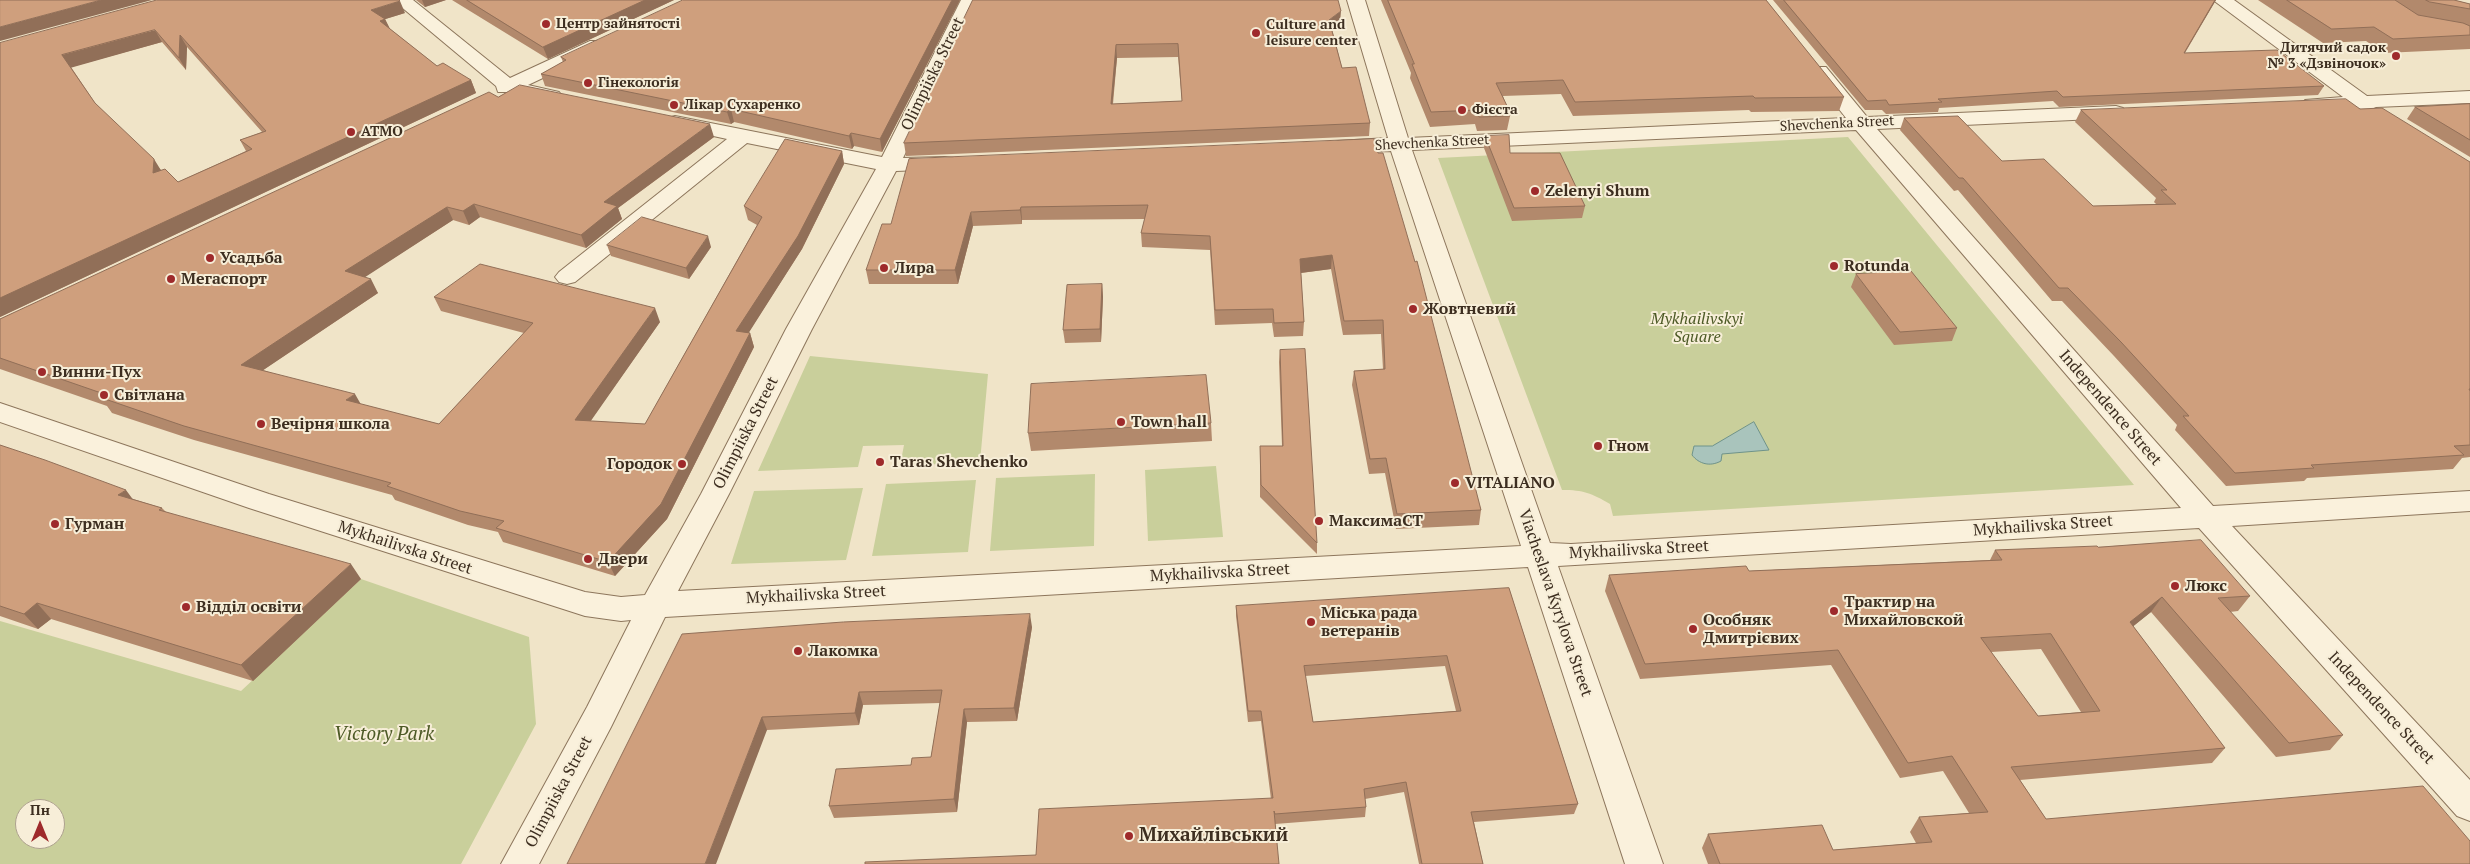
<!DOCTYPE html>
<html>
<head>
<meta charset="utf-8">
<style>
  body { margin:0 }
  #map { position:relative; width:2470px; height:864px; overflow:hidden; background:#f0e4c8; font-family:"PT Serif",serif }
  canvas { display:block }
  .north { position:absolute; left:15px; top:799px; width:50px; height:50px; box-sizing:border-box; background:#f7eed8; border:1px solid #ada18e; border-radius:50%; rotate:0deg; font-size:14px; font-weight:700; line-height:20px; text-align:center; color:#3d2e20 }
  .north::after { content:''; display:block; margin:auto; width:18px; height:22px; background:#9e2a2b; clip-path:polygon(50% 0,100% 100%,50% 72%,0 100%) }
</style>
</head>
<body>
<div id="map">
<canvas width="2470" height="864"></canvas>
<div class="north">Пн</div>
</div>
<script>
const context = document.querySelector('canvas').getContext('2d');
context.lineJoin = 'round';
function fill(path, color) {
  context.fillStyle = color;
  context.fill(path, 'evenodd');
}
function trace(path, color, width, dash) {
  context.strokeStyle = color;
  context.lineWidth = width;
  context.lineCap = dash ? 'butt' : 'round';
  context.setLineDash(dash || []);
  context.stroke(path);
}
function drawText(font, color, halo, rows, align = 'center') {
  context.font = font + ' "PT Serif",serif';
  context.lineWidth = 4;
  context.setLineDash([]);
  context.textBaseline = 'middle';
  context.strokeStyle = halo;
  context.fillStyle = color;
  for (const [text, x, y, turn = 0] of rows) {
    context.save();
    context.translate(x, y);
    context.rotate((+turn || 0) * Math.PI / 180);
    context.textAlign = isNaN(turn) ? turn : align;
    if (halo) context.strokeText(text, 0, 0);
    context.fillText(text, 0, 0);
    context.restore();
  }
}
fill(new Path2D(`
  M1848 137 2134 485 1613 516 1610 504C1591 493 1584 490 1562 490L1438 158Z
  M810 356 988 374 980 462 900 466 904 445 863 446 858 467 758 471Z
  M1216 466 1223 537 1148 541 1145 470Z
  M1095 474 1094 546 990 551 996 478Z
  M976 480 968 552 872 556 886 484Z
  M863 488 846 560 731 564 754 491Z
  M361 579 529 637 536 724 461 864H0V621L241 691ZM25 809H55V839H25Z`), '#c9cf9b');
const water = new Path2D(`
  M1754 422 1769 450 1722 454 1721 461C1710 467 1699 464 1692 455L1694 446H1712Z`);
fill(water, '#a9c4bc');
trace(water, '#6f938a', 1);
const minor = new Path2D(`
  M393 0H413L510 78 590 41H604L606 45 604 49 528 85 559 92 562 96 559 100 552 102 512 92H498L496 86Z
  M961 0H979L903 158 945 157 953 158 956 163 953 168 945 169 896 171 812 329 729 494 678 591 1521 546 1391 151 1338 153 1331 151 1327 147 1331 143 1338 141 1388 138 1347 0H1365L1408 138 1846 118 1809 71 1812 67H1826L1867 117 2116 106 2123 108 2126 112 2123 116 2116 118 1877 129 2213 506 2470 491V511L2232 526 2470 780V821L2457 816 2199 528 1558 566 1663 864H1625L1528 567 665 617 611 727 539 864H501L587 707 631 620 621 621 585 616 249 508 0 422V403L269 494 585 592 621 597 645 595 701 494 786 329 876 169 747 143 575 282 567 284 559 282 555 277 559 272 727 139 668 126 665 122 668 118 675 116 882 157ZM1856 130 2181 508 1571 544 1550 543 1412 150Z
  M2213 0H2234L2367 96 2470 91V103L2376 107 2367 111 2358 108 2312 110 2305 108 2302 104 2305 100 2343 97Z`);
trace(minor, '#8d765c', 2);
fill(minor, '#faf1dc');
fill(new Path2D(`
  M416 0H446L425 7Z
  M452 0H674L548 59Z
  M960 0 882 152 854 146 852 149 734 122 731 124 545 86 541 74 563 62 561 57Z
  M973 0 1340 23 1332 29 1342 68 1370 123 1369 136 906 156 904 143ZM1178 57 1182 101 1113 104 1117 58Z
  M1381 0H1766L1844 97 1839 111 1751 112 1749 110 1573 116 1561 94 1503 96 1510 116 1507 130 1477 131 1475 124 1430 127 1410 78 1411 73Z
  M1773 0H2216L2185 53 2324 86 2318 95 2059 107 2053 101 1939 108 1938 112 1886 114 1882 110H1865Z
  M2258 0H2454L2470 4V49L2384 53 2366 41 2323 43Z
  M405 13 385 19 390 29 437 66 471 80 476 93 0 317V43ZM162 42 186 70 187 47 262 132 240 140 246 151 178 182 161 170 95 103 71 67Z
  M498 97 714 137 618 208 622 219 586 248 480 217 469 225 453 220 364 277 378 293 263 370 360 404 439 424 524 333 441 311 434 297 660 322 590 421 645 424 757 225 748 220 744 206 842 151 844 164 802 249 748 333H750L754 347 667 519 615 576 503 542 498 532 468 525 395 500 392 495 194 440 112 413 107 406 0 369V319Z
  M2470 104V157L2407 119 2415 107Z
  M2360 109 2470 162V457L2462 458 2453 469 2307 478 2304 481 2226 486 2175 430 2177 425 2114 356 2062 301H2052L1958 190 1954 191 1900 130 1904 118 2002 161 2093 206 2156 204 2154 202 2156 198 2075 122 2081 110Z
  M1485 136 1585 206 1582 218 1512 221 1484 148Z
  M1378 153 1481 510 1479 525 1396 529 1385 473 1369 474 1352 385 1354 371 1383 369 1381 334 1343 335 1331 269 1301 273 1304 322 1303 336 1274 337 1272 323 1215 325 1210 250 1142 247 1141 233 1145 219 1022 220V224L973 226 958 284H869L866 270 891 224Z
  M607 245 711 247 689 279 611 256Z
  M1856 274 1957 328 1952 341 1894 345 1851 287Z
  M1102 284 1103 297 1101 342 1065 343 1063 330Z
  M1280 350 1317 543V554L1260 497V446H1282L1279 362Z
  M1211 423 1212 441 1031 451 1028 433Z
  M0 445 133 499 162 508 166 512 361 579 253 681 51 619 38 629 0 616Z
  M2098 547 2250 596 2238 611 2230 612 2343 735 2330 750 2276 757 2151 612 2133 626 2225 748 2212 763 2020 780 2046 819 2470 864H1708L1702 848 1708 834 1833 850 1916 843 1910 832 1919 817 1969 813 1943 771 1900 778 1831 665 1640 679 1605 591 1609 575 1749 571 1990 560 1995 550ZM2041 649 2081 712 2038 716 1991 652Z
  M1509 588 1578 804 1574 814 1474 822 1483 864H1419L1404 792 1365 799 1366 807 1365 817 1275 824 1271 799 1261 721 1248 722 1236 616V606ZM1445 666 1456 711 1313 722 1305 676Z
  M843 622 1032 627 1017 721 967 722 957 812 834 818 829 806 911 765 931 757 940 703 863 705 859 725 767 730 567 864Z`), '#b2896c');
fill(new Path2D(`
  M101 0H152L0 41V27Z
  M422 0H446L425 7Z
  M645 0H674L548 59 543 47Z
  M952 0H960L882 152 880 139Z
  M2215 0H2216L2179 62 2184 53Z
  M400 1 405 13 376 22 371 10Z
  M1341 11 1340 23 1329 32V20Z
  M385 19 391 31 380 21Z
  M155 30 162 42 70 68 62 55Z
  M180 35 187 47 186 70 179 58Z
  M1116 45 1117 58 1111 117V104Z
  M471 80 476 93 0 317V298Z
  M731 109 734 122 731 124 727 112Z
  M710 124 714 137 618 208 622 219 586 248 581 235 604 202Z
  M851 133 854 146 852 149 849 136Z
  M842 151 844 164 802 249 741 345 736 331Z
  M154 159 162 172 153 173Z
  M474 204 480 217 469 225 463 211Z
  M447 207 453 220 353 285 345 271Z
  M1021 207 1022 220V224L1020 210Z
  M971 212 973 226 958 284 955 270Z
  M708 236 711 247 689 279 686 268Z
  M1332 255 1331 269 1300 273V259Z
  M371 279 378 293 250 379 241 365Z
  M1102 284 1103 297 1101 342 1100 329Z
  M655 308 660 322 581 435 575 420Z
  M750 333 754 347 667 519 615 576 608 562Z
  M355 394 363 408 346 400Z
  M126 490 137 505 118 495Z
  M351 564 361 579 253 681 241 665Z
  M2162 597 2151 612 2120 637 2130 622Z
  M37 603 51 619 38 629 24 614Z
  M1030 614 1032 627 1017 721 1014 708Z
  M859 692 863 705 859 725 855 713Z
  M964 709 967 722 957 812 954 799Z
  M762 717 767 730 716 864H705Z`), '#916f58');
const building = new Path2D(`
  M0 0H101L0 27Z
  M157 0H399L400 1 371 10 385 19 380 21 437 66 443 63 471 80 0 298V43ZM155 30 179 58 180 35 266 131 240 140 252 149 178 182 165 169 153 173 154 159 95 103 62 55Z
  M467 0H645L543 47Z
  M683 0H952L880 139 851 133 849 136 731 109 727 112 541 74 566 60 561 57Z
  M973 0H1338L1341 11 1329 20 1342 68 1356 67 1370 123 904 143ZM1178 44 1182 101 1111 104 1116 45Z
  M1388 0H1766L1844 97 1755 98 1753 96 1575 102 1563 80 1496 83 1509 110 1510 116 1479 117 1477 110 1431 112 1412 64H1414Z
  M1784 0H2215L2184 53 2277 50 2324 86 2063 97 2057 91 1938 99 1942 102 1889 105 1886 100 1868 101Z
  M2287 0H2395L2418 15 2463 23 2470 26V35L2393 39 2374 27 2332 29Z
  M2426 0H2454L2470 4V9L2430 2Z
  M520 85 710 124 604 202 617 206 581 235 474 204 463 211 447 207 345 271 371 279 241 365 355 394 346 400 439 424 533 323 434 297 480 264 655 308 575 420 645 424 762 217 744 206 785 139 842 151 798 236 736 331 750 333 661 504 608 562 496 528 504 521 460 511 387 486 391 483 184 426 102 398 107 395 0 358V319L489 92 498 97Z
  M2346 99 2360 109 2382 108 2470 162V389H2469L2470 391V445L2454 446 2464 455 2311 465 2314 468 2235 473 2183 416H2189L2121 342 2068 288H2059L1963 178H1959L1904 118 1958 116 2002 161 2044 159 2093 206 2176 204 2161 190H2167L2081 110Z
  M2470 104V140L2415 107Z
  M1509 135 1510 153H1560L1585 206 1514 208 1485 136Z
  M1374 139 1378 153H1383L1415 262 1417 261 1481 510 1397 514 1386 458 1370 459 1354 371 1385 369 1383 320 1344 321 1332 255 1300 259 1304 322 1274 323 1273 309 1215 310 1210 236 1141 233 1148 205 1021 207 1020 210 971 212 955 270H866L882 224H891L909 159Z
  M642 217 708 236 686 268 607 245Z
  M1911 271 1957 328 1900 332 1856 274Z
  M1102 284 1100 329 1063 330 1067 285Z
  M1305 349 1317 543 1261 485 1260 446H1283L1280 350Z
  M1206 375 1211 423 1028 433 1031 384Z
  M0 445 45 460 126 490 118 495 162 508 159 510 351 564 241 665 37 603 24 614 0 606Z
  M2201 540 2250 596 2218 598 2343 735 2289 743 2162 597 2130 622 2225 748 2011 767 2046 819 2423 786 2470 841V864H1720L1708 834 1822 825 1833 850 1932 842 1919 817 1988 812 1952 756 1908 763 1838 650 1645 664 1609 575 1746 566 1749 571 2002 560 1995 550 2097 546 2098 547ZM2051 634 2100 711 2038 716 1981 638Z
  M1509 588 1578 804 1471 812 1483 864H1422L1406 782 1364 789 1366 807 1275 814 1274 811 1279 864H865V862L1036 855 1039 809 1273 798 1261 711H1248L1236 606ZM1447 656 1461 711 1313 722 1304 666Z
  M1030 614 1014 708 964 709 954 799 829 806 836 769 911 765 912 758 931 757 942 690 859 692 855 713 762 717 705 864H567L682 634 843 622Z`);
fill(building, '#cf9f7d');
trace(building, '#916f58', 1);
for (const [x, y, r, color] of [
  [546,24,5,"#9e2a2b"],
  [1256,33,5,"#9e2a2b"],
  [2396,56,5,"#9e2a2b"],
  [588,83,5,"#9e2a2b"],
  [674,105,5,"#9e2a2b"],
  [1462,110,5,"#9e2a2b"],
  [351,132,5,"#9e2a2b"],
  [1535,191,5,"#9e2a2b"],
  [210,258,5,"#9e2a2b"],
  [1834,266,5,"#9e2a2b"],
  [884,268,5,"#9e2a2b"],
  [171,279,5,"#9e2a2b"],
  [1413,309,5,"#9e2a2b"],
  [42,372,5,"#9e2a2b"],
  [104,395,5,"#9e2a2b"],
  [1121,422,5,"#9e2a2b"],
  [261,424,5,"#9e2a2b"],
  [1598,446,5,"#9e2a2b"],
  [880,462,5,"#9e2a2b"],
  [682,464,5,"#9e2a2b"],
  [1455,483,5,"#9e2a2b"],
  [1319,521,5,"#9e2a2b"],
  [55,524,5,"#9e2a2b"],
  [588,559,5,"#9e2a2b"],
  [2175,586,5,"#9e2a2b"],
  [186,607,5,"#9e2a2b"],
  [1834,611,5,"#9e2a2b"],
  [1311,622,5,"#9e2a2b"],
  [1693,629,5,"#9e2a2b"],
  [798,651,5,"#9e2a2b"],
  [1129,836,5,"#9e2a2b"]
]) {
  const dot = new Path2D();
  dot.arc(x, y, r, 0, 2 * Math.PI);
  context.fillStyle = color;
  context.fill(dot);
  trace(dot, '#f7eed8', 2);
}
drawText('bold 14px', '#3d2e20', '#f7eed8', [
  ["Центр зайнятості",556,24],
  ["Culture and",1266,25],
  ["leisure center",1266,41],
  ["Дитячий садок",2386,48,"right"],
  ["№ 3 «Дзвіночок»",2386,64,"right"],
  ["Гінекологія",598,83],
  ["Лікар Сухаренко",684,105],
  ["Фієста",1472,110],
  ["АТМО",361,132]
], 'left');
drawText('14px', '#3d2e20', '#f7eed8', [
  ["Shevchenka Street",1837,124,-3],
  ["Shevchenka Street",1432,143,-3]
]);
drawText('16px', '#3d2e20', '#f7eed8', [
  ["Olimpiiska Street",933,74,-64],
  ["Independence Street",2110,408,49],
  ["Olimpiiska Street",746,433,-63],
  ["Mykhailivska Street",2043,526,-4],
  ["Mykhailivska Street",405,548,18],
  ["Mykhailivska Street",1639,550,-3],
  ["Mykhailivska Street",1220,573,-3],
  ["Mykhailivska Street",816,595,-3],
  ["Viacheslava Kyrylova Street",1555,603,71],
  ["Independence Street",2381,708,47],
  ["Olimpiiska Street",559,792,-62]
]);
drawText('bold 16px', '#3d2e20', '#f7eed8', [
  ["Zelenyi Shum",1545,191],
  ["Усадьба",220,258],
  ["Rotunda",1844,266],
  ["Лира",894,268],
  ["Мегаспорт",181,279],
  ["Жовтневий",1423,309],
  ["Винни-Пух",52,372],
  ["Світлана",114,395],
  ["Town hall",1131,422],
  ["Вечірня школа",271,424],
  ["Гном",1608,446],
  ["Taras Shevchenko",890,462],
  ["Городок",672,464,"right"],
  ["VITALIANO",1465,483],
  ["МаксимаСТ",1329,521],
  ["Гурман",65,524],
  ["Двери",598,559],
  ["Люкс",2185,586],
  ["Трактир на",1844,602],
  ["Михайловской",1844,620],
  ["Відділ освіти",196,607],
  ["Міська рада",1321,613],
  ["ветеранів",1321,631],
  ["Особняк",1703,620],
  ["Дмитрієвих",1703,638],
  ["Лакомка",808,651]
], 'left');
drawText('italic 16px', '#4d5a26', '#f7eed8', [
  ["Mykhailivskyi",1697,319],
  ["Square",1697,337]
]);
drawText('italic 19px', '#4d5a26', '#f7eed8', [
  ["Victory Park",384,735]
]);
drawText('bold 19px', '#3d2e20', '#f7eed8', [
  ["Михайлівський",1139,836]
], 'left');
</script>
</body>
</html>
